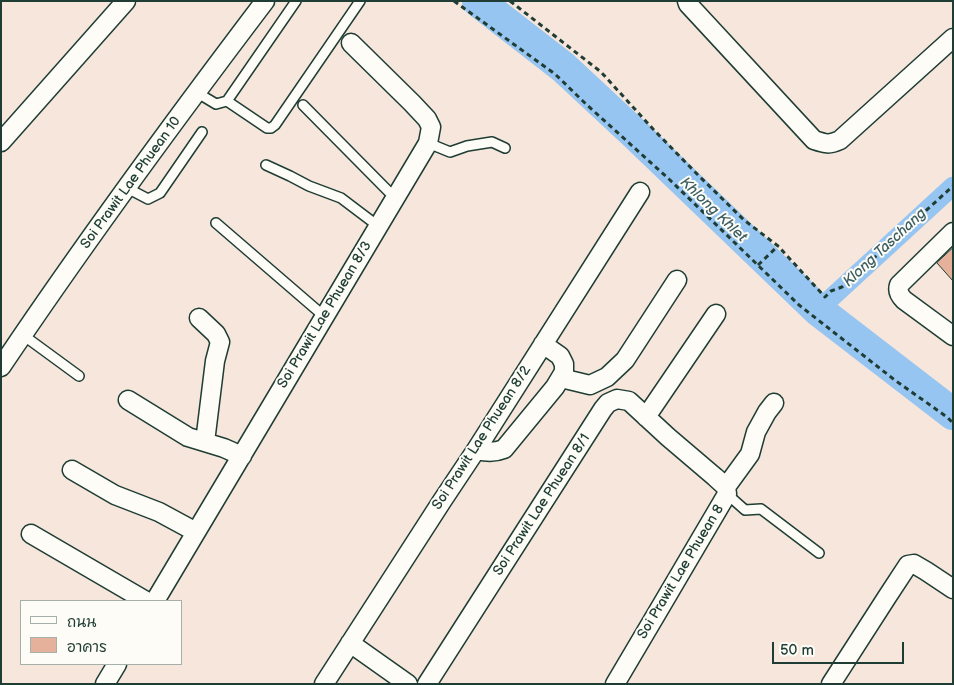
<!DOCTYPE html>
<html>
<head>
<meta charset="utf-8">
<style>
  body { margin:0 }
  #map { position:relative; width:954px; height:685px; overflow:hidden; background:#f6e6db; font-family:"Balsamiq Sans","Playpen Sans Thai",sans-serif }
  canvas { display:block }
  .frame { position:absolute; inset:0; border:2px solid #1f3d34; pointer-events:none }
  .legend { position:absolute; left:20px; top:600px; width:162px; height:65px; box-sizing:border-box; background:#fdfcf7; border:1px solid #a4b0a9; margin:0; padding:6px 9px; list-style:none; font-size:15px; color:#1f3d34 }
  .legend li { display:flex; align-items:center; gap:10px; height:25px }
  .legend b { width:25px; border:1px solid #a4b0a9 }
  .scale { position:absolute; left:772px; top:642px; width:132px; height:22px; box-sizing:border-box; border:2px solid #1f3d34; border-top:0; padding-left:6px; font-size:15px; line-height:18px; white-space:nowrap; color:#1f3d34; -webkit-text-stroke:4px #fdfcf7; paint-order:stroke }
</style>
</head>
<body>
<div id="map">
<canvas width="954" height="685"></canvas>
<div class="frame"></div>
<ul class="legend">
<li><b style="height:6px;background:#fdfcf7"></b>ถนน</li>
<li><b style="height:14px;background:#e6b19b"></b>อาคาร</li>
</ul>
<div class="scale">50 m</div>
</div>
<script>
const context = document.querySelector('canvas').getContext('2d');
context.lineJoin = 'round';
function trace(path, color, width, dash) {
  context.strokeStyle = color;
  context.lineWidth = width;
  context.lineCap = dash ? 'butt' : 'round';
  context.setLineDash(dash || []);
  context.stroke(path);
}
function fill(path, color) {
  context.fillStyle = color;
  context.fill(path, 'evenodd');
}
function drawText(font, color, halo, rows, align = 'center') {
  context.font = font + ' "Balsamiq Sans",sans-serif';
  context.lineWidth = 4;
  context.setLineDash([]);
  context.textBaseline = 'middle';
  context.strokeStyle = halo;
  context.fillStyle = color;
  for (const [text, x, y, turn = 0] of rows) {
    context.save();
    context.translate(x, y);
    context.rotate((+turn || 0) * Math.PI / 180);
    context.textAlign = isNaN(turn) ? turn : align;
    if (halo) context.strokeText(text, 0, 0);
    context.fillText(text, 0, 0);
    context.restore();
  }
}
trace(new Path2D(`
  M818 310 953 186`), '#97c5f1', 19);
trace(new Path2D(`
  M478 1 563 67 635 134 818 310 953 414`), '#97c5f1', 32);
const building = new Path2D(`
  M953 248V281L937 263Z`);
fill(building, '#e6b19b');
trace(building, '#1f3d34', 1);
const lane = new Path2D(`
  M196 92 216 104 227 101 296 1
  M227 101 267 128H271L275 125 360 1
  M303 105 395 198
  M428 143 450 152 467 146 492 142 505 148
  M266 165 290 176 309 186 341 198 378 226
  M127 188 148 199 160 193 202 132
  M216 223 325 317
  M23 335 79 376
  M727 494 745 510 761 509 819 553`);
const street = new Path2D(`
  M687 1 688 4 814 140C826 144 829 145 840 140L953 38
  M1 142 126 1
  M953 232 899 285C897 291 900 296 904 300L953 336
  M199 318 216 334 220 342 215 361 205 442
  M1 367C85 242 174 121 265 1
  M561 378 590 385 607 377 625 360 677 280
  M128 400 188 437 224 448 242 456
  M646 417 716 314
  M476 450C486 452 494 453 504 449L555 387 564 372V364L560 356 543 344
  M72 470 115 495 159 512 196 532
  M726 487 750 454 756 432 767 412 774 403
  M31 534 146 601
  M155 601 428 143 431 127 427 119 412 103 351 43
  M350 643 408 684
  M105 684 117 664
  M324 684 442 501 476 450 640 192
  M427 684 603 409 608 403 617 399 629 401 668 437 715 477 726 487 727 494 657 613 615 684
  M831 684 887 597 908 565 914 564 926 571 953 589`);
trace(lane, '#1f3d34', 12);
trace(street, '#1f3d34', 21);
trace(new Path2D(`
  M454 1 555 74 587 105 670 180 799 305 896 381 947 417 953 423
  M510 1 601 72 653 129 697 174 744 220 778 246 825 297 831 291 842 287 953 186
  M758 265 778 246`), '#1f3d34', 3, [5, 4]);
trace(lane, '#fdfcf7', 9);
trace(street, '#fdfcf7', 18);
drawText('14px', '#1f3d34', '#fdfcf7', [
  ["Soi Prawit Lae Phuean 10",131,183,-54],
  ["Soi Prawit Lae Phuean 8/3",325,315,-59],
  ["Soi Prawit Lae Phuean 8/2",482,438,-57],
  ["Soi Prawit Lae Phuean 8/1",542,505,-57],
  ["Soi Prawit Lae Phuean 8",681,572,-59]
]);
drawText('italic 15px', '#3d5f63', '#fdfcf7', [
  ["Khlong Khlet",713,210,44],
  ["Klong Taschang",885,248,-43]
]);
</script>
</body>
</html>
